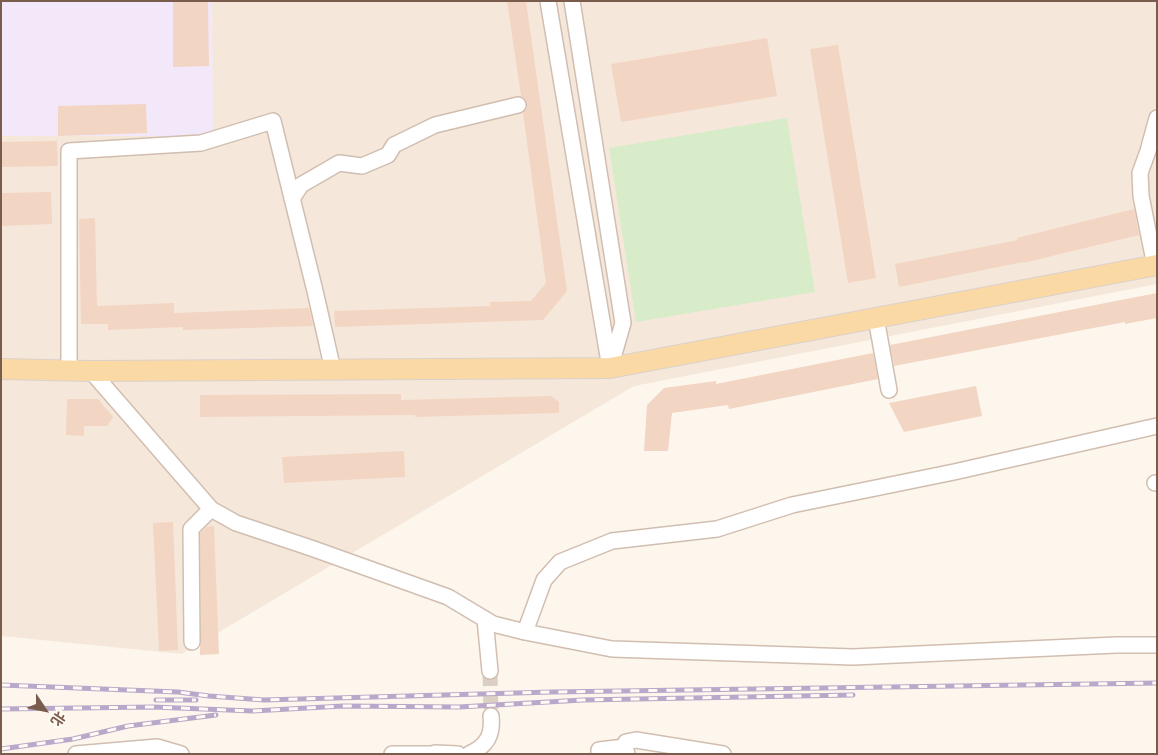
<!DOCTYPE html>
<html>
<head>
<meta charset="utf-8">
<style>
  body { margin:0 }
  #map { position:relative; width:1158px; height:755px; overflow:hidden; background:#fdf6ec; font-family:Signika,"Noto Sans SC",sans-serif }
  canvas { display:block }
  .frame { position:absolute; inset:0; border:2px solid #7a5c4d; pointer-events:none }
  .north { position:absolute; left:20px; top:685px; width:50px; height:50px; -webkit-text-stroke:4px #fffaf3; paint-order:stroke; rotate:124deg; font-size:14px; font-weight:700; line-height:20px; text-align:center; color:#7a5c4d }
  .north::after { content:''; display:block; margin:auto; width:18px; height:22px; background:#7a5c4d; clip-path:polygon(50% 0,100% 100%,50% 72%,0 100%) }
</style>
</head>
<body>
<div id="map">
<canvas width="1158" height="755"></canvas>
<div class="frame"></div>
<div class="north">北</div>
</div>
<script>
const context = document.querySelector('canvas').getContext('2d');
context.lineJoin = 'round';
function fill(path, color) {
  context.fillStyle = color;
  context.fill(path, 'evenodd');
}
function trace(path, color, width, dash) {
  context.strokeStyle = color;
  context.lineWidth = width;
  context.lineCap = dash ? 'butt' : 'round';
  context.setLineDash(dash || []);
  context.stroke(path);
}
fill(new Path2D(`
  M1 1H1157V284L634 386 182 654 1 636Z`), '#f5e8da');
fill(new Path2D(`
  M1 1H212L213 136H1Z`), '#f3e8fa');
fill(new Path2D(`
  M787 118 815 292 636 322 609 148Z`), '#d8ecc9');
fill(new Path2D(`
  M173 1H208L209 66 173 67Z
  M507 1H526L567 291 543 320 335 327 334 311 490 306V302L531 301 546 283 523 113 527 108V103L525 99 521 96Z
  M767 38 777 96 621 122 611 64Z
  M838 45 876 278 848 283 810 49Z
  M146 104 147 133 58 136V106Z
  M57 141 58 166 1 167V142Z
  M51 192 52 224 1 226V193Z
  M1134 209 1139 235 1023 263V262L899 287 895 264 1018 240 1017 238Z
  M95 218 97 306 174 303V313L309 308 313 326 183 330V327L108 330V324H81L79 219Z
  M1157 293V318L1125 324V322L894 366 890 345Z
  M873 353 878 379 729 409 728 405 672 413 668 451H644L647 405 664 388 716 381V384Z
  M976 386 982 416 904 432 889 403Z
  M401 394V400L551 396 559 402V413L415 417V415L200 417V395Z
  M67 399H98L113 417 107 426H84V436L66 435Z
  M404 451 405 477 284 483 282 457Z
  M173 522 178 650 159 651 153 523Z
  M214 526 219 654 200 655V647L201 642 200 533 207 527Z`), '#f3d5c3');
trace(new Path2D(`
  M490 671 491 716`), '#dcd0c4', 15, [15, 8]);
const minor = new Path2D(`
  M548 1 609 362
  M572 1 623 323 610 368
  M292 199 301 185 339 163 362 166 388 155 394 145 435 125 518 105
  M1155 266 1141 196 1140 173 1148 151 1157 118
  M876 318 889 390
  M69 371V151L201 143 273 121 315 291 333 370
  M91 371 211 509 236 523 311 548 448 597 493 624 525 632 612 649 853 657 1116 645H1157
  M1155 483H1157
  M485 619 490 671
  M525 632 544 580 560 562 612 541 717 529 792 505 954 472 1157 426
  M192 642 191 529 211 509
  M625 747 626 742 636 740 723 754
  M435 753 458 754
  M76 754 157 747 181 754
  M392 754H436
  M469 754C487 746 493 735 491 716
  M599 754V750L625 747 627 754`);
const major = new Path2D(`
  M1 369 91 371 610 368 1157 265`);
trace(minor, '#d1beb0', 18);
trace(major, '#dad1cd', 22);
trace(minor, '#fff', 15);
trace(major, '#fbd9a5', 20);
const rail = new Path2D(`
  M1 685 178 692 209 696 264 700 552 692 1157 683
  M156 700H196
  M1 709 153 707 253 711 343 706 459 707 583 700 853 695
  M1 749 73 739 128 726 216 715`);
trace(rail, '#b9a8c9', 5);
trace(rail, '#fffaf3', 3, [9]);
</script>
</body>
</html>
